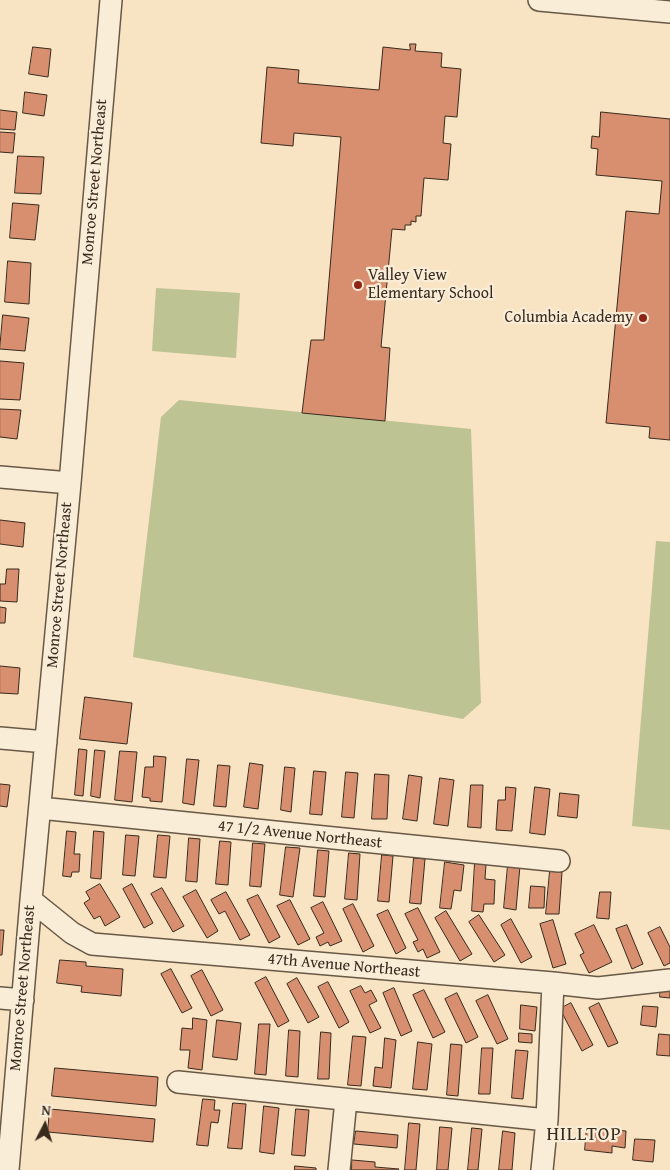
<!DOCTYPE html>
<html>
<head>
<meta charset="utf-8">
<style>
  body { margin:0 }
  #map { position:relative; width:670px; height:1170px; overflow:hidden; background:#f8e3c3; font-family:"Gentium Book Plus",serif }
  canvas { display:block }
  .north { position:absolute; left:20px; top:1100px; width:50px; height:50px; -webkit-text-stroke:4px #faedd8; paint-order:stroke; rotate:5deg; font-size:14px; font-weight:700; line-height:20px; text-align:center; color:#382a1d }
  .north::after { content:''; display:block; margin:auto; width:18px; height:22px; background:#382a1d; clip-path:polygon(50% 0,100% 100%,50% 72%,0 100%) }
</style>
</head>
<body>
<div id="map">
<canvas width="670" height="1170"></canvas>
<div class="north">N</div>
</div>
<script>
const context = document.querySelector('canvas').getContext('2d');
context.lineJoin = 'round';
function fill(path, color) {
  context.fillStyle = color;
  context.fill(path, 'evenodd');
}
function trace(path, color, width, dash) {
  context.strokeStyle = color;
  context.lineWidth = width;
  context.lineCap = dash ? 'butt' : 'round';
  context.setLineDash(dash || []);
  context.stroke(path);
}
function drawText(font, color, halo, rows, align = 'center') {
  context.font = font + ' "Gentium Book Plus",serif';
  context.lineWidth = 4.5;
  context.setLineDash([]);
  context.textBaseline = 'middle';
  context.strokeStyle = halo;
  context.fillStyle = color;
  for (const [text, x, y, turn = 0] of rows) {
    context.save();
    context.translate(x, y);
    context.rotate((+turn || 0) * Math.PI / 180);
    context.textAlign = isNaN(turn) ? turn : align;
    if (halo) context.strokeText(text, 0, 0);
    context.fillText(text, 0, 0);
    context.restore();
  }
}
fill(new Path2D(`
  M156 288 240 293 236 358 152 351Z
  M179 400 471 429 481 703 463 719 133 657 161 417Z
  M656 541 670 542V830L632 826Z`), '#bec393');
const building = new Path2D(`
  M410 44H416L415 51 442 53 441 67 461 69 457 117 445 116 443 143 451 144 448 180 424 178 421 216H416V222L411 221V225H405V230L392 229 381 347 390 348 385 421 302 413 311 340H324L341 137 294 133 293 146 261 143 267 67 299 70 298 83 379 90 383 47 410 50Z
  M33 47 51 49 48 77 29 74Z
  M25 92 47 95 44 116 23 113Z
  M0 110 17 112 15 130 0 129Z
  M601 112 670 119V440L649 438 650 427 606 423 626 211 659 214 662 181 596 175 598 149 591 148 592 136 599 137Z
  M0 132 15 133 13 153 0 152Z
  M18 156 44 157 41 194 15 193Z
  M13 203 39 205 35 240 10 238Z
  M8 261 31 263 29 304 5 302Z
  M3 315 29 318 25 351 0 349Z
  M0 361 24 363 20 400 0 399Z
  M0 409 21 410 17 439 0 437Z
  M0 520 25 523 23 547 0 544Z
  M7 569H19L17 602 0 601V584H5Z
  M0 607 6 608 5 623H0Z
  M0 666 20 668 18 694 0 693Z
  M85 697 132 703 127 744 80 739Z
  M79 749 87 750 83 796 75 795Z
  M95 750 105 751 100 798 91 796Z
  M120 751 137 752 132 802 115 800Z
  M154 756 166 757 162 802 150 801V798L142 797 145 767H153Z
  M187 759 199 760 194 805 183 803Z
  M250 763 263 765 258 809 244 807Z
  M218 765 230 766 226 807 214 806Z
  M285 767 295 768 291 812 281 810Z
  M314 771 326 772 322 815 310 814Z
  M346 772 358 773 354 818 342 817Z
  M375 774 389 775 387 819H372Z
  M409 775 422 777 417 821 403 819Z
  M440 778 454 780 448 826 434 824Z
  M0 784 10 785 7 807 0 806Z
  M471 785H483L481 828 468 827Z
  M506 787 516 788 512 831 496 830 498 800H505Z
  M535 787 550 789 545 835 530 833Z
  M560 793 579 795 577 818 558 816Z
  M67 831 76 832 74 854H80L79 872H72L71 877 63 876Z
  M94 831 104 832 101 879 91 878Z
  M126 835 139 836 135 876 123 875Z
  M158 835 170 836 166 878 154 877Z
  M189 838 200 839 197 882 186 881Z
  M220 841 231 842 228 885 216 884Z
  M253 843 265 844 261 887 250 886Z
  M286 847 300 848 293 897 280 895Z
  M318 850 329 851 325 897 314 896Z
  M349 853 360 854 357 900 345 899Z
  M382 855 393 856 389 902 378 901Z
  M414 858 425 859 421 904 410 903Z
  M445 862 464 865 461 891 454 890 451 909 440 908Z
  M475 863 486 864 485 879 495 880 494 904H484L483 912 472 911Z
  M508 865 520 866 516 910 504 908Z
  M550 871 562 872 559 914H546Z
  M100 884 120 917 105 926 100 916 94 919 84 903 90 899 86 892Z
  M132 884 153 923 144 928 123 889Z
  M531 886 545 887 544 908H529Z
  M162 888 184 926 173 932 151 894Z
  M196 890 218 931 207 938 183 897Z
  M226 892 250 935 240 940 225 911 219 914 211 900Z
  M600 892H611L609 919 597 918Z
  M258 895 280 937 269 943 247 900Z
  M290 900 310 939 298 945 277 906Z
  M323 902 342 941 330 946 328 942 320 946 316 937 324 933 311 908Z
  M353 904 374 946 363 952 343 909Z
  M418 908 440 952 427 958 423 949 418 952 413 942 418 940 405 914Z
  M388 910 406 948 396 954 377 915Z
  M446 911 472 954 460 961 435 918Z
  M479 915 505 955 494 962 469 922Z
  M511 919 532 957 521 963 501 925Z
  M553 920 566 964 553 968 540 924Z
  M594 925 612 962 589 973 580 955 584 953 575 934Z
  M627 925 643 964 632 969 616 929Z
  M660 927 670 947V963L664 966 648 933Z
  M0 930H4L2 955H0Z
  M60 960 86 962V966L123 969 121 996 81 992 82 986 57 983Z
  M171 969 192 1008 182 1013 161 974Z
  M202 970 223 1010 211 1016 191 976Z
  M266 977 289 1021 278 1027 255 983Z
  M297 978 319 1017 308 1023 287 984Z
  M328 982 349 1022 339 1028 318 987Z
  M361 986 365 993 371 990 377 1001 369 1005 381 1028 370 1033 350 991Z
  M661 987H670V998L660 997Z
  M394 988 412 1031 401 1036 383 993Z
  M424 990 445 1032 433 1038 413 995Z
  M457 993 478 1037 466 1043 445 999Z
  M488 995 508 1039 497 1044 476 1001Z
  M571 1003 593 1045 582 1051 560 1009Z
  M599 1003 618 1043 608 1047 589 1008Z
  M521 1005 537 1007 535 1031 520 1029Z
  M643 1006 658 1007 656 1027 641 1025Z
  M193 1018 207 1020 202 1070 188 1068 190 1050H180L182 1028 192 1029Z
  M217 1020 241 1023 237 1060 213 1057Z
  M259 1024H270L266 1075 255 1074Z
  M289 1030 300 1031 298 1077 286 1076Z
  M321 1032 331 1033 329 1079H318Z
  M519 1033 532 1034V1043L519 1042Z
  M659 1034 670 1035V1056L657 1055Z
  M353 1036 366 1037 361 1086 348 1085Z
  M385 1038 396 1040 391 1088 373 1086 375 1067 382 1068Z
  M418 1042 432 1044 427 1090 413 1089Z
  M451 1044 462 1045 458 1096 447 1095Z
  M482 1048H493L490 1094H479Z
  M516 1050 528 1051 523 1099 512 1098Z
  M55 1068 158 1077 156 1106 52 1096Z
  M203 1099 215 1100 214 1110H220L218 1123 211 1122 208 1146 197 1145Z
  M233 1103 246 1104 242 1149 228 1148Z
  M264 1106 279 1108 274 1154 260 1152Z
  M50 1109 155 1119 153 1142 48 1132Z
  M296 1109 309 1110 305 1156 292 1155Z
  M409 1123 420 1124 416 1170H405Z
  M440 1127 452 1128 448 1170H437Z
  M587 1127 626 1131 625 1148 612 1146V1153L585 1150Z
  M472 1128 482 1129 478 1170H468Z
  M356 1131 398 1135 397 1148 354 1144Z
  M503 1131 515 1133 512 1170H499Z
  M635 1139 655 1140 653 1162 633 1160Z
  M352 1160 375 1162V1167L399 1169 398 1170H352Z
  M295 1166 316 1168V1170H295Z`);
fill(building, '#d88f70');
trace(building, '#382a1d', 1);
const minor = new Path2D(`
  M539 0 670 12
  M0 477 70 483
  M0 738 46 742
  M40 808 559 861
  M31 900 72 933 92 944 553 983 598 988 670 980
  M0 998 23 1000
  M178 1082 547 1120
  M8 1170 31 900 70 483 111 0
  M339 1170 346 1100
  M542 1170 547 1120 553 983`);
trace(minor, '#685846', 24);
trace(minor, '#faedd8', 21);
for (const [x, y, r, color] of [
  [358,285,5,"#8f2418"],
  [643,318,5,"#8f2418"]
]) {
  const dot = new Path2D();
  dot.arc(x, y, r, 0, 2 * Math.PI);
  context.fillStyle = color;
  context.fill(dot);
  trace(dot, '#faedd8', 2);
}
drawText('16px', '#382a1d', '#faedd8', [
  ["Monroe Street Northeast",95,182,-85],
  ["Monroe Street Northeast",60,585,-85],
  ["47 1/2 Avenue Northeast",300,835,6],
  ["47th Avenue Northeast",344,966,5],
  ["Monroe Street Northeast",23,988,-85]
]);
drawText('16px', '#382a1d', '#faedd8', [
  ["Valley View",368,276],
  ["Elementary School",368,294],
  ["Columbia Academy",633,318,"right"]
], 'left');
context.letterSpacing = '1px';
drawText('19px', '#382a1d', '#faedd8', [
  ["HILLTOP",584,1135]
]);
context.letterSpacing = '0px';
</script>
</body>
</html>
